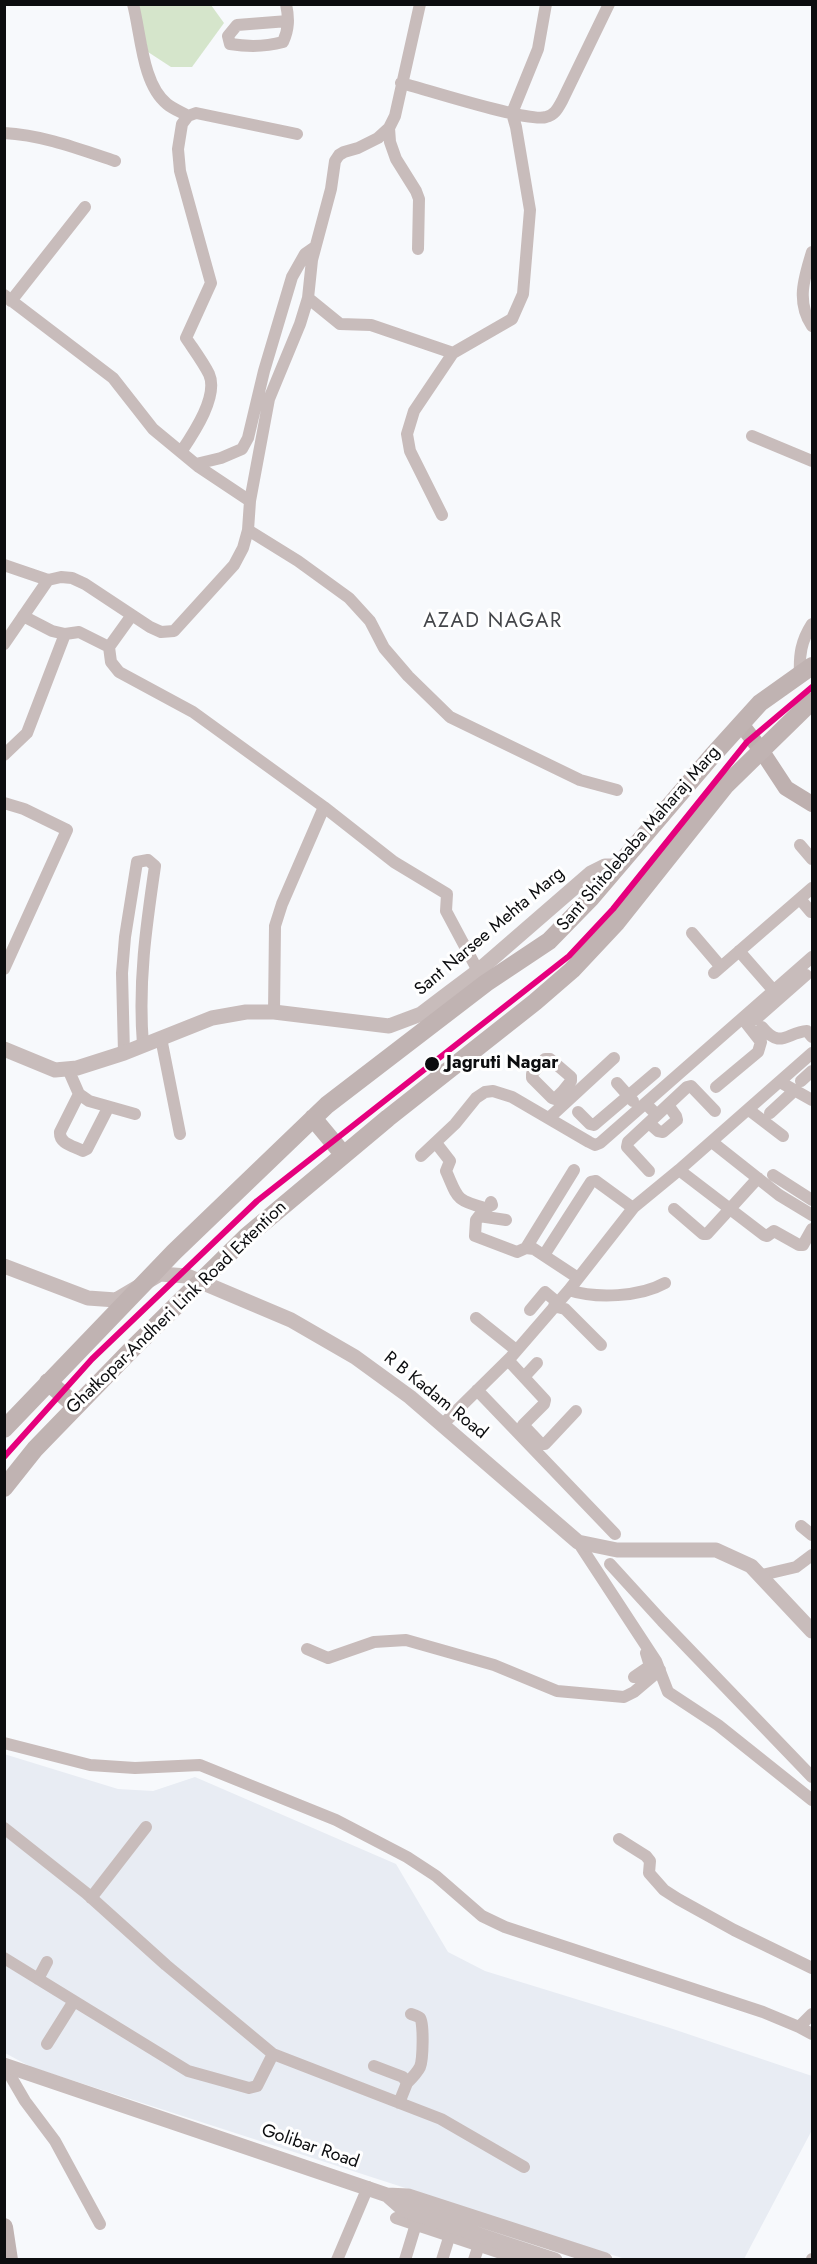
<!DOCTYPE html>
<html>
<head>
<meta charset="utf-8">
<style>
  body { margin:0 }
  #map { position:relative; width:817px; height:2264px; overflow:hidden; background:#f7f9fc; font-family:Jost,sans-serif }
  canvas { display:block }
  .frame { position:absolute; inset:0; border:6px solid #0c0d0f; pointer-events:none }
</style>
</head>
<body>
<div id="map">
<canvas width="817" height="2264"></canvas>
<div class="frame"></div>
</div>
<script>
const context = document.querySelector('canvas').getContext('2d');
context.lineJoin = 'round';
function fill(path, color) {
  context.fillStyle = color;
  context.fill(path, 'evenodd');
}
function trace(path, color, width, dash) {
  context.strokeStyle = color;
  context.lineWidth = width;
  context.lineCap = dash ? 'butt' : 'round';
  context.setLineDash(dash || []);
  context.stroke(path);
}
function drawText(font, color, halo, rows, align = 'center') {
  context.font = font + ' Jost,sans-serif';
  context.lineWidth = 6;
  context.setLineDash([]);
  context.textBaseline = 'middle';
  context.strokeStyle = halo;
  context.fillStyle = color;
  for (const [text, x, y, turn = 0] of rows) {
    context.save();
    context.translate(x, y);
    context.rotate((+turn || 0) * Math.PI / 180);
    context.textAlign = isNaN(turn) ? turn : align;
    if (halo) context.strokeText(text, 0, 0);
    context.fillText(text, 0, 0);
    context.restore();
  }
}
fill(new Path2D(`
  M4 1754 118 1789 153 1791 195 1777 396 1864 448 1952 485 1971 670 2028 812 2076V2130L744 2259H625L31 2067 5 2053Z`), '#e8ecf3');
fill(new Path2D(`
  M138 5H211L224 23 192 67H171L148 52Z`), '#d5e5cb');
trace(new Path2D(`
  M133 4C141 34 142 84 167 104 173 109 181 112 188 116
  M286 4C289 18 289 29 283 42 265 47 249 47 230 44L228 36 237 25 288 21
  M401 83C425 89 529 123 546 117 555 115 558 108 562 101L609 4
  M389 128 390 142 396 159 416 191 419 199 418 249
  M4 133C43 135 79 149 115 161
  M812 252C804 278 796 302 812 326
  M4 295 113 378 153 429 199 467 250 501
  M308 298 340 324 371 325 453 353
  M11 301 85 207
  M752 436 812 461
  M181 452C193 434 219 396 209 374 203 362 194 350 186 338L211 283 180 171 178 149 182 124 188 116 196 113 297 134
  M196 464 221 458 242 449 248 438 264 371 292 277 305 254 315 247
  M442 515 410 451 407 434 414 411 453 353 512 319 523 294 530 210 516 127 512 113 538 49 546 4
  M248 530 298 561 349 598 370 621 384 648 408 676 450 717 580 780 617 790
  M4 565 48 580 61 577 72 578 85 584 150 627 161 632 174 631 234 565 243 548 248 530 250 501 269 399 300 324 308 298 312 260 331 189 335 161 339 155 344 152 358 148 378 138 389 128 395 116 420 4
  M132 615 109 647 111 662 119 672 193 712 324 807 394 862 447 894 446 911 478 971
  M23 616 52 631 65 634 79 632 109 647
  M4 644 48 580
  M800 675C799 655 801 641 812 624
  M4 755 27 733 65 634
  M4 803 24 809 67 830 4 969
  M800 845 812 859
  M800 899 811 912
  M692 933 721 967
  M739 951 774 991
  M714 973 812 888
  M274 1012 275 926 282 904 324 807
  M756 1019 806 975
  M762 1027C781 1050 787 1032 807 1031L812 1037
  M161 1038 180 1134
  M124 1053 122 973 125 937 137 862 148 860 155 866C146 927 138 983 143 1045
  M68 1069 79 1094 89 1101 135 1114
  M801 1081 812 1071
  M780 1082 812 1100
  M617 1083 633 1101
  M716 1087 758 1052 761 1042 743 1019
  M563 1091 555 1099 552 1098 532 1078V1074L545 1059H550L571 1077V1081L563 1091 571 1097
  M79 1094 60 1132C59 1144 74 1146 83 1151L87 1149 108 1108
  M646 1104 657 1115 687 1087 691 1086 715 1111
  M749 1110 783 1136
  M578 1112 590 1124 594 1125 655 1073
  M770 1113 795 1090
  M549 1118 614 1058
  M649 1123 658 1131 663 1132 677 1120 676 1116 668 1105
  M712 1142 779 1195 812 1215
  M436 1143 450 1161 446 1171C458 1198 455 1200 485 1208L492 1205 491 1202
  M421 1156 455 1124 476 1098 485 1092 493 1091 512 1097 589 1142 595 1145 600 1143 812 957
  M679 1170 764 1235 767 1236 774 1231 799 1245H803L812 1229
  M649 1171 627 1147 628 1142 657 1115
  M773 1175 812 1200
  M674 1209 703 1234H707L758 1178
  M506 1220 479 1216 476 1220 475 1236 517 1252 526 1248 534 1249 578 1278
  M526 1248 574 1170
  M544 1255 591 1182 596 1181 633 1208
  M569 1290C596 1299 640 1297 665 1283
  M554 1306 565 1309 601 1345
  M530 1310 545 1292 557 1302
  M476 1318 516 1350
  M508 1360 545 1400 544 1404 523 1425 541 1444H545L576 1411
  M524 1377 537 1363
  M477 1390 615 1534
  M443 1424 511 1357 569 1290 634 1207 679 1170 812 1053
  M801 1526 812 1535
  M578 1542 656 1661 668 1692 718 1725 812 1800
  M610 1564 662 1621 812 1777
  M762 1575 796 1567 812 1555
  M307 1649 328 1658 374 1642 406 1640 494 1665 557 1691 624 1697 634 1692 660 1670
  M634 1677 650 1666 646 1653
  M4 1743 90 1765 135 1768 200 1765 336 1820 407 1857 436 1876 482 1916 505 1927 763 2012 799 2027 812 2014
  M4 1828 86 1893 166 1965 273 2054
  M619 1839 646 1856 650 1861 649 1873 664 1890 678 1899 734 1930 812 1968
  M91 1898 146 1827
  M4 1958 188 2071 249 2088 257 2086 273 2054 441 2119 524 2167
  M38 1979 47 1962
  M799 2027 812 2034
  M47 2044 74 2001
  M4 2065 25 2101 55 2141 100 2224
  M374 2066 403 2077 407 2083 399 2103
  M407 2083C412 2078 417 2073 420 2067 423 2060 424 2023 420 2018 418 2016 414 2015 411 2014
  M396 2218 522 2260
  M337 2260 368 2187
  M405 2260 416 2224
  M442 2260 452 2228
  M474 2260 479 2245
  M812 2260V2259`), '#c8bcbb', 12);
trace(new Path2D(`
  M4 1049 55 1070 77 1068 124 1053 212 1018 246 1012H274L389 1026 421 1014 450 992 478 971 591 873 605 866H617
  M4 1266 88 1298 116 1300 160 1274 187 1276 291 1320 355 1357 410 1397 578 1542 617 1550H716L751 1566 812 1631
  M4 2065 387 2195 408 2196 605 2260
  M387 2195 404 2210 555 2260`), '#c8bcbb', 15);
trace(new Path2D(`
  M741 724 761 750 786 788 812 804`), '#beb0af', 16);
trace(new Path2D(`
  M313 1118 343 1154
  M48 1382 76 1406
  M4 1429 174 1252 327 1105 486 983 549 941 591 898 712 756 760 703 812 666
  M4 1488 35 1449 130 1351 247 1236 388 1118 535 1002 572 970 617 922 726 785 812 701
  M4 2227 9 2260`), '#c0b3b2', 18);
trace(new Path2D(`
  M4 1457 92 1359 257 1201 569 956 613 909 747 742 812 687`), '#e5007d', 6);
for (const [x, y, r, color] of [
  [432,1064,8,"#0c0d0f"]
]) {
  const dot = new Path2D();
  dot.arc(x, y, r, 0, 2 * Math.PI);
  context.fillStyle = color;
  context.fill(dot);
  trace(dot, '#fff', 2);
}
drawText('18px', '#0c0d0f', '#fff', [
  ["Sant Shitolebaba Maharaj Marg",639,839,-49],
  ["Sant Narsee Mehta Marg",490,932,-40],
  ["Ghatkopar-Andheri Link Road Extention",177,1308,-44],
  ["R B Kadam Road",435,1396,39],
  ["Golibar Road",310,2147,19]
]);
drawText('bold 18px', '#0c0d0f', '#fff', [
  ["Jagruti Nagar",446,1064]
], 'left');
context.letterSpacing = '1.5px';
drawText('20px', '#44464a', '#fff', [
  ["AZAD NAGAR",493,622]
]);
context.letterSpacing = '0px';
</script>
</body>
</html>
